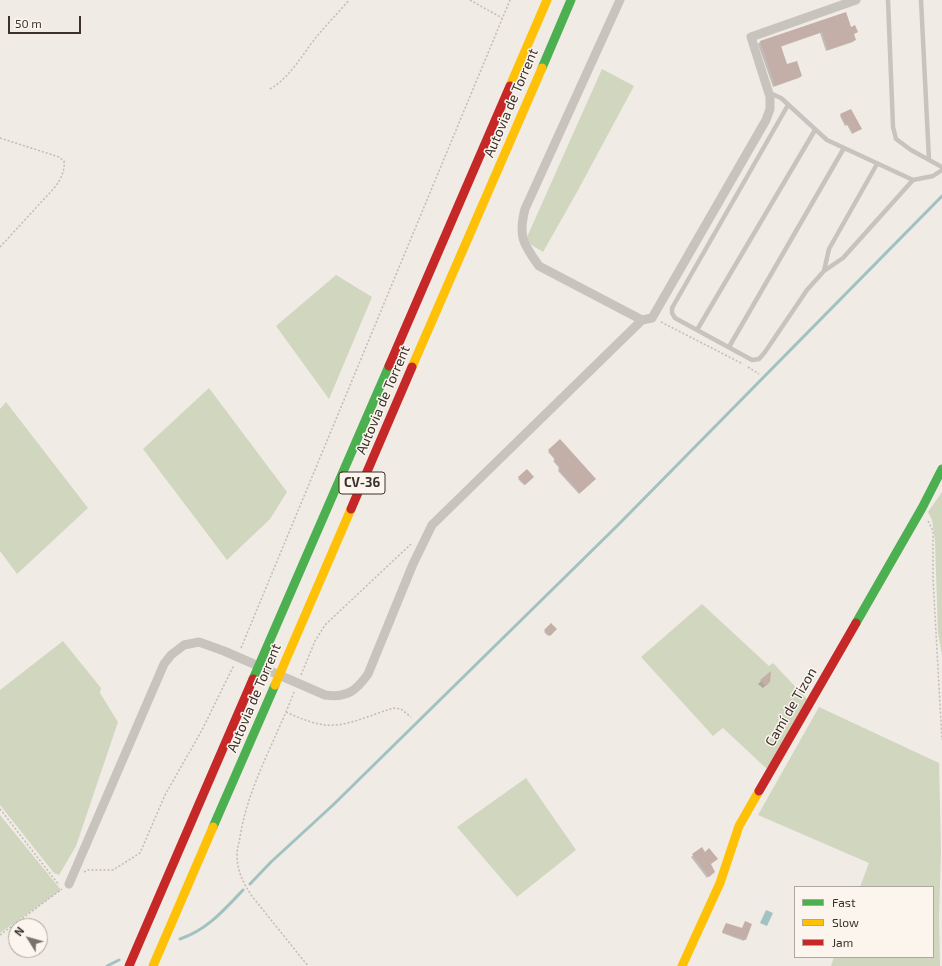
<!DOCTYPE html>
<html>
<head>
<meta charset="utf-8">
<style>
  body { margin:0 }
  #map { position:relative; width:942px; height:966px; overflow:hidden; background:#f0ebe5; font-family:"Exo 2",sans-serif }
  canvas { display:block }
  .legend { position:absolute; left:794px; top:886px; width:140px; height:72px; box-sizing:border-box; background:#fbf5ee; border:1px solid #aea6a0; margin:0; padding:5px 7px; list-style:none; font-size:12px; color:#3b302b }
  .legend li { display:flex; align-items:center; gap:8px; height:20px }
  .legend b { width:20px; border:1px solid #aea6a0 }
  .north { position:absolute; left:8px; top:918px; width:40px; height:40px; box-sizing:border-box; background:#fbf5ee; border:1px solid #aea6a0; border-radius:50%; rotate:307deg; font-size:11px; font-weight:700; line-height:16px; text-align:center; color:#3b302b }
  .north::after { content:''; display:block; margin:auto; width:14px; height:18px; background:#7a716c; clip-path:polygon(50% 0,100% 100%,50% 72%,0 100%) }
  .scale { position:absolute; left:8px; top:16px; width:73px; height:18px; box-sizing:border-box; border:2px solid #3b302b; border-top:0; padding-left:5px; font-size:12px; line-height:14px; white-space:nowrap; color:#3b302b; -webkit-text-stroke:3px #fbf5ee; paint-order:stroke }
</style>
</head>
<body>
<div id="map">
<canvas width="942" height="966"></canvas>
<ul class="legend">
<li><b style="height:5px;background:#4caf50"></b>Fast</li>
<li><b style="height:5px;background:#ffc107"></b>Slow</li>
<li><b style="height:5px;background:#c62828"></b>Jam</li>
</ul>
<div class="north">N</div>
<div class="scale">50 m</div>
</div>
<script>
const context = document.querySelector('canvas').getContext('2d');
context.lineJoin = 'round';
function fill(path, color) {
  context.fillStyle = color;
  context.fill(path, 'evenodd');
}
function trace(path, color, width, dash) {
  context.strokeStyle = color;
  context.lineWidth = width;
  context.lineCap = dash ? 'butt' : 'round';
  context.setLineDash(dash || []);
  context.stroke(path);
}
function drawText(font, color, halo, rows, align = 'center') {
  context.font = font + ' "Exo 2",sans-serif';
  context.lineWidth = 3;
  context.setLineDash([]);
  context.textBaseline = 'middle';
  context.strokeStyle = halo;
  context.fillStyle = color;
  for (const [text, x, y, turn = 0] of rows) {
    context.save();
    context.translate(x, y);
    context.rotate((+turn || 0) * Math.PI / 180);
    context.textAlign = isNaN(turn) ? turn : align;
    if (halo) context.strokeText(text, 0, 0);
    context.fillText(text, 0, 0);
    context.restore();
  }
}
fill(new Path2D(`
  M602 69 634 86 577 192 543 252 530 244 527 237Z
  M336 275 372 297 329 399 276 326Z
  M209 388 287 492 270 519 227 560 143 449Z
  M6 402 88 508 17 574 0 551V409Z
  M942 492V654L938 633 935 541 932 520 928 512Z
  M702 604 769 666 773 663 807 699 767 769 723 728 713 736 641 657Z
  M63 641 101 688 100 693 118 722 76 846 59 875 54 873 0 805V690Z
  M819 707 939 763 941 851 939 916 940 966H831L834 957H933V887H860L869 863 758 815Z
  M526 778 576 850 517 897 457 827Z
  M0 815 61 890 0 933Z`), '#d1d6bf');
fill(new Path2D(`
  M766 910 773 913 767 926 760 923Z`), '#a1c2c1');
fill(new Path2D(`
  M846 13 851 28 857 32 853 35 855 40 853 42 826 51 820 33 780 47 786 66 801 76 799 78 773 87 758 44 760 42Z
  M841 115 859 130 852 134 847 125 845 126 840 116Z
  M560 441 595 479 579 494 558 471 560 469 553 461 555 460 548 452Z
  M527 470 533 477 524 485 518 479Z
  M551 624 555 629 548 636 544 632Z
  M770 673 769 682 763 688 758 684Z
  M702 849 714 871 707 878 691 857Z
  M745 923 751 925 744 941 722 933 726 924 742 929Z`), '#0003');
trace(new Path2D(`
  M250 884 271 862 333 805 618 525 942 196
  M180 939C207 930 224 910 243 890
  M107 966 119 960`), '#a1c2c1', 3);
fill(new Path2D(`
  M846 12 851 27 855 25 858 32 854 34 856 40 828 50 822 32 781 46 787 64 797 61 802 76 775 86 760 41Z
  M851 109 862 129 853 133 848 124 846 125 840 114Z
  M560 439 596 479 580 493 558 469 560 467 554 460 555 458 548 450Z
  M527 469 534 477 525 485 518 477Z
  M551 623 557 629 550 636 544 630Z
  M771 671 770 682 766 686 760 680Z
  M702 847 705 852 709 848 718 859 711 864 715 872 709 877 692 854Z
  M745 921 752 924 746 940 722 932 726 923 742 928Z`), '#c3afa7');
trace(new Path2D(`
  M470 0 502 18
  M270 89C291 77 303 53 318 35 328 23 339 12 349 0
  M0 138 59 157 64 161C65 171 61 178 56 186L0 247
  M661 322 743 364
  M748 367 759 374
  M928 521 933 531V579L942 740
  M241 648 510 0
  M301 675 315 641 325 625 411 544
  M294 692C276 740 248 786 240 837 239 843 237 849 237 855 237 871 243 882 251 895L308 966
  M286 712C299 718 311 723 325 725 348 727 372 714 394 708L401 709 411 717
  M0 809 59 885
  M84 872 88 870H113L140 853 165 795 202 730 234 665
  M0 935 62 889`), '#c2bbb6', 1.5, [2, 2]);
trace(new Path2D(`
  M888 0 893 127 896 139 911 150 942 167
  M921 0 929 160
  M770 93 781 98 827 140 913 180 933 176 942 170
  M788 105 672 308V313L675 318 752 360 759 359 765 352 807 290 824 271 843 258 913 180
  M824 271 829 249 877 164
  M697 330 815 130
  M729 347 844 148`), '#c9c3be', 4.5);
trace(new Path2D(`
  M620 0 525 209C518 236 523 244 539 266L642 320
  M69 884 164 664 171 655 184 645 199 642 224 651 325 695C347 698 356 691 368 674L413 564 432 525 642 320 652 318 766 120 770 109V97L751 37 856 0`), '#c9c3be', 9);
trace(new Path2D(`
  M542 68 571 0
  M856 623 922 508 942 469
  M253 679 389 366
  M213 827 275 685`), '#4caf50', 9);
trace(new Path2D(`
  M510 86 547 0
  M412 367 542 68
  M275 685 351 509
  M153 966 213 827
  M682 966 720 883 739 826 759 791`), '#ffc107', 9);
trace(new Path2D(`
  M389 366 510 86
  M351 509 412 367
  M759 791 856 623
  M129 966 253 679`), '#c62828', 9);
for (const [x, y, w] of [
  [362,483,46]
]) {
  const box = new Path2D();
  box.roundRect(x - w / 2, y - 11, w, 22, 3);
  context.fillStyle = '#fbf5ee';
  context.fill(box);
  trace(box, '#3b302b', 1);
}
drawText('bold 13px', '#3b302b', null, [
  ["CV-36",362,483]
]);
drawText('14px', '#3b302b', '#fbf5ee', [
  ["Autovia de Torrent",511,103,-67],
  ["Autovia de Torrent",383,400,-67],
  ["Autovia de Torrent",254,698,-67],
  ["Camí de Tizon",791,707,-60]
]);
</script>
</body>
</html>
